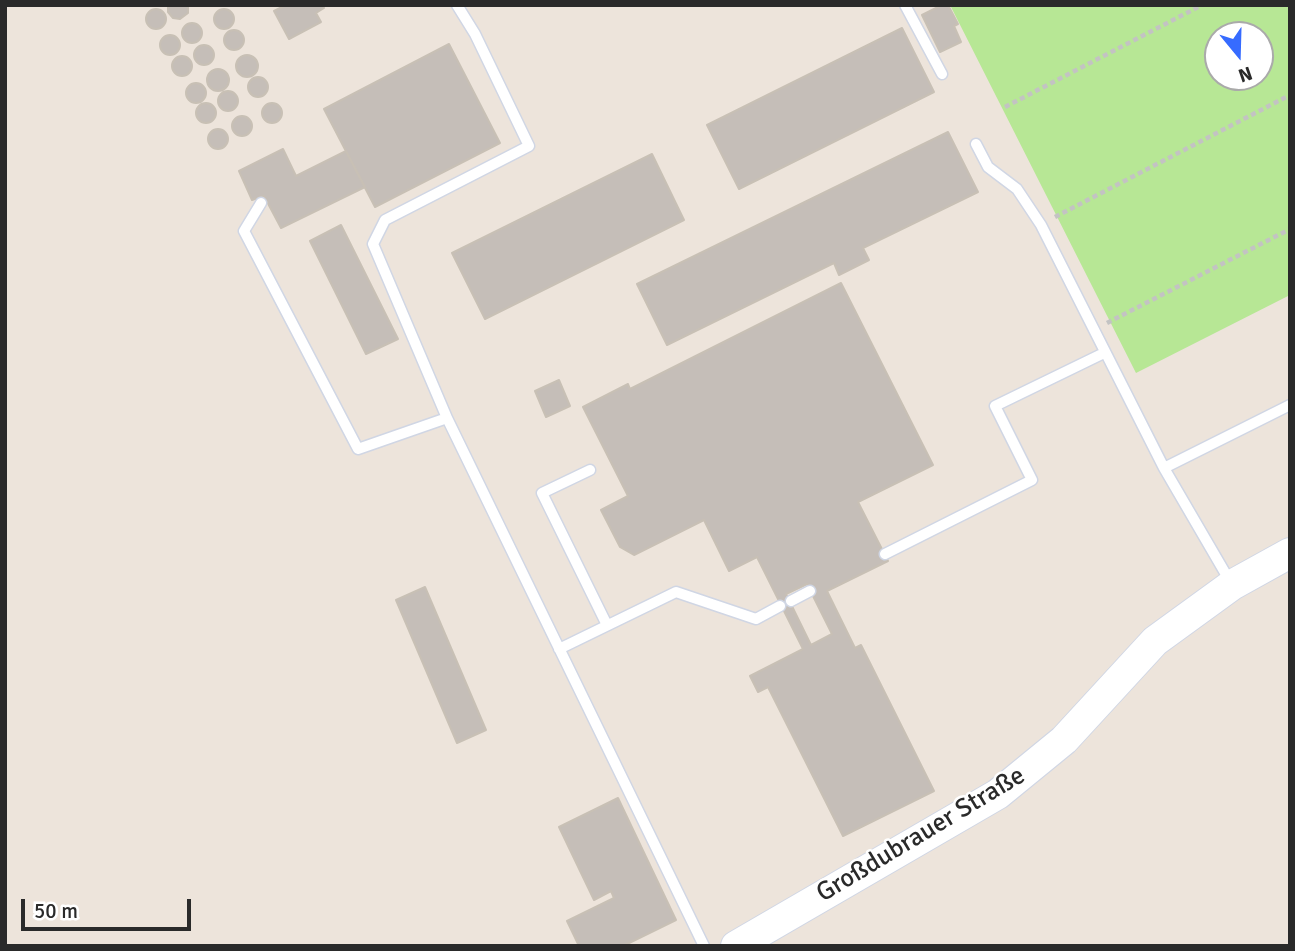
<!DOCTYPE html>
<html>
<head>
<meta charset="utf-8">
<style>
  body { margin:0 }
  #map { position:relative; width:1295px; height:951px; overflow:hidden; background:#ede4db; font-family:Signika,sans-serif }
  canvas { display:block }
  .frame { position:absolute; inset:0; border:7px solid #2a2a2a; pointer-events:none }
  .north { position:absolute; left:1204px; top:21px; width:70px; height:70px; box-sizing:border-box; background:#fff; border:2px solid #aaa; border-radius:50%; rotate:161deg; font-size:19px; font-weight:700; line-height:28px; text-align:center; color:#2a2a2a }
  .north::after { content:''; display:block; margin:auto; width:24px; height:32px; background:#366bff; clip-path:polygon(50% 0,100% 100%,50% 72%,0 100%) }
  .scale { position:absolute; left:21px; top:899px; width:170px; height:32px; box-sizing:border-box; border:4px solid #2a2a2a; border-top:0; padding-left:9px; font-size:21px; line-height:24px; white-space:nowrap; color:#2a2a2a; -webkit-text-stroke:5px #fff; paint-order:stroke }
</style>
</head>
<body>
<div id="map">
<canvas width="1295" height="951"></canvas>
<div class="frame"></div>
<div class="north">N</div>
<div class="scale">50 m</div>
</div>
<script>
const context = document.querySelector('canvas').getContext('2d');
context.lineJoin = 'round';
function fill(path, color) {
  context.fillStyle = color;
  context.fill(path, 'evenodd');
}
function trace(path, color, width, dash) {
  context.strokeStyle = color;
  context.lineWidth = width;
  context.lineCap = dash ? 'butt' : 'round';
  context.setLineDash(dash || []);
  context.stroke(path);
}
function drawText(font, color, halo, rows, align = 'center') {
  context.font = font + ' Signika,sans-serif';
  context.lineWidth = 5;
  context.setLineDash([]);
  context.textBaseline = 'middle';
  context.strokeStyle = halo;
  context.fillStyle = color;
  for (const [text, x, y, turn = 0] of rows) {
    context.save();
    context.translate(x, y);
    context.rotate((+turn || 0) * Math.PI / 180);
    context.textAlign = isNaN(turn) ? turn : align;
    if (halo) context.strokeText(text, 0, 0);
    context.fillText(text, 0, 0);
    context.restore();
  }
}
fill(new Path2D(`
  M950 5H1290V295L1136 373ZM1218 35H1260V77H1218Z`), '#b7e795');
const building = new Path2D(`
  M168 5H188V13L180 19 173 18 168 12Z
  M286 5H323L324 8 316 13 321 22 289 39 274 11Z
  M942 5H948L958 24 954 26 961 42 940 52 922 15Z
  M214 19a10 10 0 1 1 20 0a10 10 0 1 1-20 0Z
  M146 19a10 10 0 1 1 20 0a10 10 0 1 1-20 0Z
  M182 33a10 10 0 1 1 20 0a10 10 0 1 1-20 0Z
  M902 28 934 92 739 189 707 125Z
  M224 40a10 10 0 1 1 20 0a10 10 0 1 1-20 0Z
  M160 45a10 10 0 1 1 20 0a10 10 0 1 1-20 0Z
  M449 44 500 143 375 207 324 109Z
  M194 55a10 10 0 1 1 20 0a10 10 0 1 1-20 0Z
  M236 66a11 11 0 1 1 22 0a11 11 0 1 1-22 0Z
  M172 66a10 10 0 1 1 20 0a10 10 0 1 1-20 0Z
  M207 80a11 11 0 1 1 22 0a11 11 0 1 1-22 0Z
  M248 87a10 10 0 1 1 20 0a10 10 0 1 1-20 0Z
  M186 93a10 10 0 1 1 20 0a10 10 0 1 1-20 0Z
  M218 101a10 10 0 1 1 20 0a10 10 0 1 1-20 0Z
  M262 113a10 10 0 1 1 20 0a10 10 0 1 1-20 0Z
  M196 113a10 10 0 1 1 20 0a10 10 0 1 1-20 0Z
  M232 126a10 10 0 1 1 20 0a10 10 0 1 1-20 0Z
  M208 139a10 10 0 1 1 20 0a10 10 0 1 1-20 0Z
  M948 132 978 192 863 248 869 260 839 275 834 263 667 345 637 284Z
  M283 149 296 176 346 151 365 187 281 228 264 196 252 200 239 171Z
  M652 154 684 220 485 319 452 253Z
  M341 225 398 339 366 354 310 241Z
  M841 283 933 465 858 502 888 561 827 591 855 648 861 645 934 791 843 836 768 687 758 692 750 676 803 649 757 557 729 571 704 520 634 555 620 547 601 510 628 496 583 407 628 384 630 389ZM807 584 832 634 811 645 786 594Z
  M559 380 570 406 546 417 535 391Z
  M425 587 486 730 457 743 396 600Z
  M618 798 676 920 623 946H579L567 921 614 898 611 891 594 900 559 827Z`);
fill(building, '#c5beb8');
trace(building, '#c8c0b5', 2);
const lane = new Path2D(`
  M905 5 942 74
  M976 144 988 167 1017 189 1041 225 1164 468 1231 583
  M261 203 244 231 358 449 447 418 704 946
  M447 418 373 244 385 220 529 146 475 34 457 5
  M1164 468 1290 405
  M590 470 542 493 607 625
  M885 554 1032 480 995 406 1104 353
  M791 601 810 591
  M559 649 676 592 756 619 780 606`);
const secondary = new Path2D(`
  M736 946 998 794 1064 740 1155 641 1232 585 1290 553`);
trace(lane, '#d0d6e4', 13);
trace(secondary, '#d0d6e4', 32);
trace(new Path2D(`
  M1005 107 1202 5
  M1055 217 1290 95
  M1107 323 1290 229`), '#c3c3c3', 4.5, [5, 3.5]);
trace(lane, '#fff', 10);
trace(secondary, '#fff', 30);
drawText('26px', '#2a2a2a', '#fff', [
  ["Großdubrauer Straße",921,835,-31]
]);
</script>
</body>
</html>
